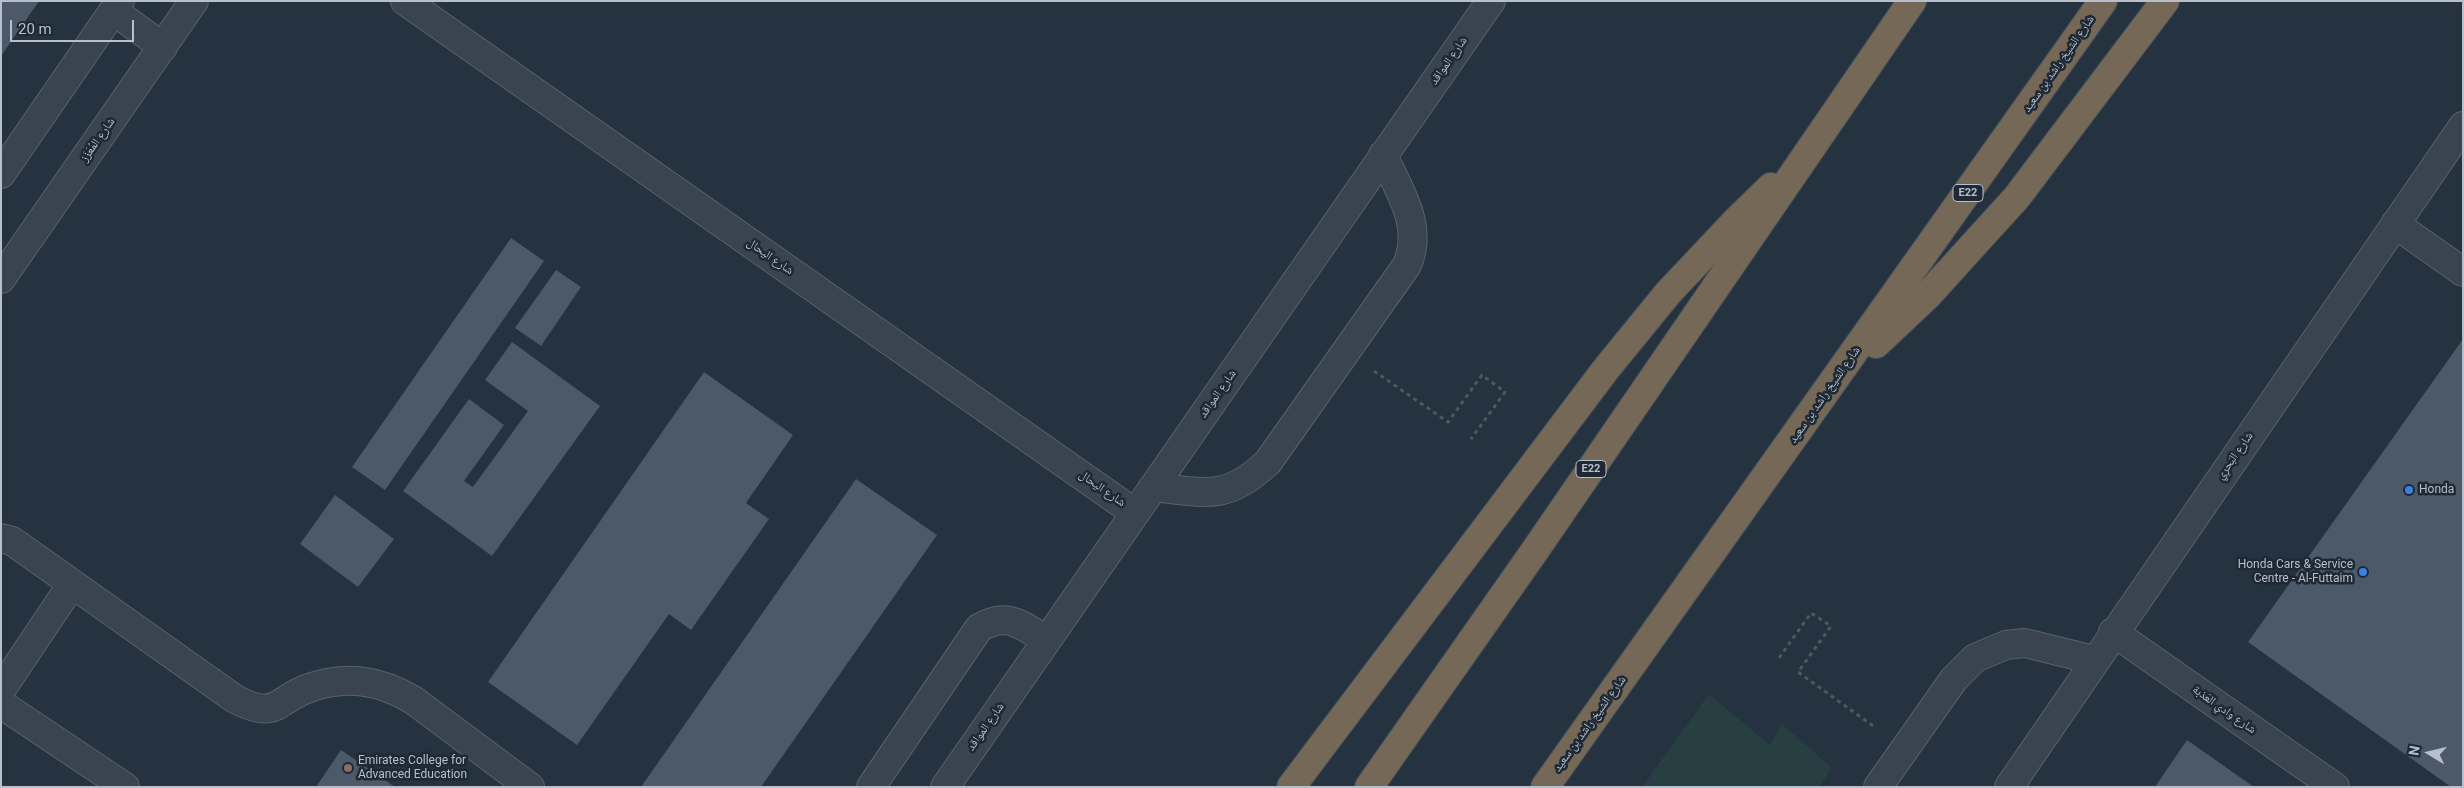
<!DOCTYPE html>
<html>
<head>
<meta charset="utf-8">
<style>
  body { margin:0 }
  #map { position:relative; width:2464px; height:788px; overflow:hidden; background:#253240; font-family:Roboto,sans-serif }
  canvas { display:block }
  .frame { position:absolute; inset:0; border:2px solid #b6bfca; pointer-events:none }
  .north { position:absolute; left:2404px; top:728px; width:50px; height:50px; -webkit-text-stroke:4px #1e2935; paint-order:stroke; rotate:279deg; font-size:14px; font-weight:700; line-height:20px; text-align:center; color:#b6bfca }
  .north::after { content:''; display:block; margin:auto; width:18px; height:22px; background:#b6bfca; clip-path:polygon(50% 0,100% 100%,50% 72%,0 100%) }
  .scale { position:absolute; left:10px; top:20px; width:124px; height:22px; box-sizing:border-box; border:2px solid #b6bfca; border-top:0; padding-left:6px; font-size:15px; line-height:18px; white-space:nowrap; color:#b6bfca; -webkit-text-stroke:4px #1e2935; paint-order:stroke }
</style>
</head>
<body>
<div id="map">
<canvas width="2464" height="788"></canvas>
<div class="frame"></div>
<div class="north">N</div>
<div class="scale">20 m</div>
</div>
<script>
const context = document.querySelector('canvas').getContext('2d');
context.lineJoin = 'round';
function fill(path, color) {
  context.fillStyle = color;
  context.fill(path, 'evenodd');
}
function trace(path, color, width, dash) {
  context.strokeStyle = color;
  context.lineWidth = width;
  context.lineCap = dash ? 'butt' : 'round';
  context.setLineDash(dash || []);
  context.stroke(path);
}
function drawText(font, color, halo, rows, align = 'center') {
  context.font = font + ' Roboto,"Noto Naskh Arabic",sans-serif';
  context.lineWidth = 5;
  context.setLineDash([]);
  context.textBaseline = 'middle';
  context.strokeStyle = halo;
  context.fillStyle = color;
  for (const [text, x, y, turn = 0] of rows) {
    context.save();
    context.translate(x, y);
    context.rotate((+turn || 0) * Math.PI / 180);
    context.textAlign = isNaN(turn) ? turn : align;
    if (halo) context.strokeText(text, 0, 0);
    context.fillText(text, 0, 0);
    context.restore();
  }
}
fill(new Path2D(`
  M1709 694 1770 745 1782 724 1832 768 1819 787H1642Z`), '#273f41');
fill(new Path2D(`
  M1 1H39L1 56Z
  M511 238 544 261 385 490 352 467Z
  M556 270 581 287 541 346 515 328Z
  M2463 339V787H2451L2248 642Z
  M512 342 600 406 492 556 403 491 469 399 504 425 464 481 473 487 528 411 485 380Z
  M704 372 793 435 746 503 769 519 691 630 669 614 577 745 488 682Z
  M856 479 937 535 761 787H641Z
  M335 495 394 539 358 587 300 544Z
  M2187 740 2254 787H2155Z
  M341 750 395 787H316Z`), '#4b5969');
const minor = new Path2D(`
  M405 1 1135 513
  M115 12 163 47
  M1 174 120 1
  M2395 224 2463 272
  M1 279 194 1
  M1153 487C1206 493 1227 501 1268 462L1407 265C1424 225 1399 191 1383 155
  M1 538 12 541 235 699C278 721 275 700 309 688 347 675 379 680 413 700L530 787
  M2113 632 2335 787
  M1 690 72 584
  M1 704 125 787
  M871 787 979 628C1008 611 1021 625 1046 640
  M945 787 1491 1
  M1878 787 1954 679 1975 658 2006 645 2025 643 2094 660
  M2009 787 2463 126`);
const highway = new Path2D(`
  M1876 344 1928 295 2017 197 2165 1
  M1291 787 1606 369 1668 293 1736 221 1771 187
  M1369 787 1536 549 1912 1
  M1545 787 2103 1`);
trace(minor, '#57626d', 30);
trace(highway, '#444f5a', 30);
trace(new Path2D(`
  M1374 371 1448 422 1482 375 1505 392 1471 439
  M1779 658 1811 613 1831 626 1798 672 1876 728`), '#465c5e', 3, [4, 4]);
trace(minor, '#3a4450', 28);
trace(highway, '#766857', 28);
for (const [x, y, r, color] of [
  [2409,490,5,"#3f7fe0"],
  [2363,572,5,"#3f7fe0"],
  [348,768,5,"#8d6e63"]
]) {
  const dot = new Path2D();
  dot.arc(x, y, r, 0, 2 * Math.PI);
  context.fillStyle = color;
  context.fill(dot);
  trace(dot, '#1e2935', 2);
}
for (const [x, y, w] of [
  [1968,193,30],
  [1591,469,30]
]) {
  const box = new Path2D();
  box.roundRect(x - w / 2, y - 8.5, w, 17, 4);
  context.fillStyle = '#1e2935';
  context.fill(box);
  trace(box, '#b6bfca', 1);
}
drawText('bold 11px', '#b6bfca', null, [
  ["E22",1968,193],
  ["E22",1591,469]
]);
drawText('12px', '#b6bfca', '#1e2935', [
  ["شارع المواقد",1449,61,-55],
  ["شارع الشيخ راشد بن سعيد",2059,64,-55],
  ["شارع المُعَزَز",98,140,-55],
  ["شارع اليحال",770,257,35],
  ["شارع المواقد",1218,394,-55],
  ["شارع الشيخ راشد بن سعيد",1825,395,-55],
  ["شارع البَحرِي",2235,456,-55],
  ["شارع اليحال",1102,489,35],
  ["شارع وادي العَذبة",2224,710,35],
  ["شارع الشيخ راشد بن سعيد",1590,724,-54],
  ["شارع المواقد",986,727,-55]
]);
drawText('12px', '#b6bfca', '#1e2935', [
  ["Honda",2419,490],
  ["Honda Cars & Service",2353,565,"right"],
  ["Centre - Al-Futtaim",2353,579,"right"],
  ["Emirates College for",358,761],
  ["Advanced Education",358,775]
], 'left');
</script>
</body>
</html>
